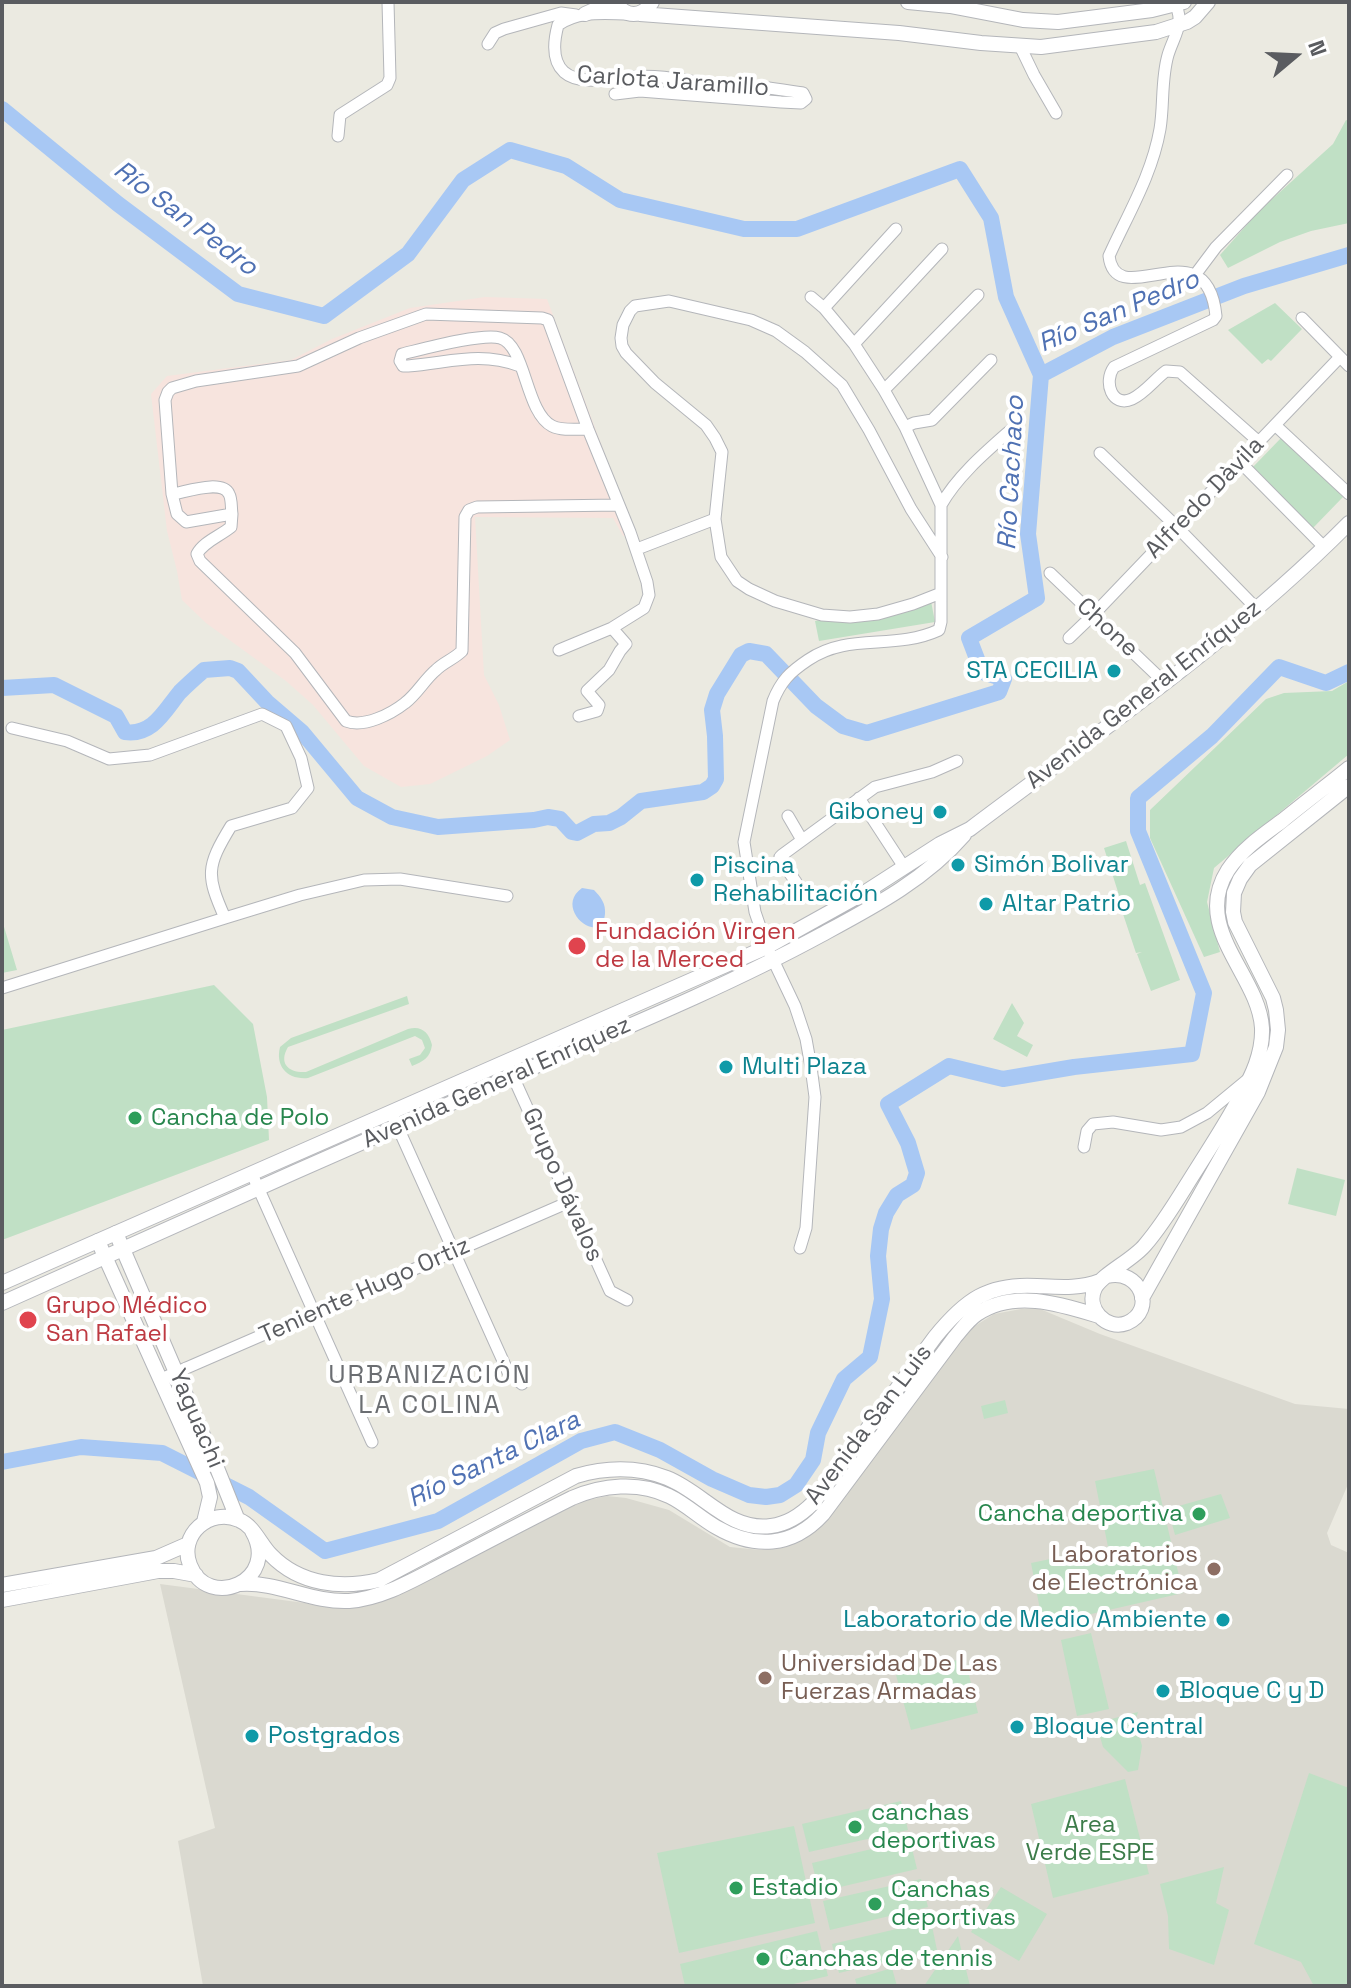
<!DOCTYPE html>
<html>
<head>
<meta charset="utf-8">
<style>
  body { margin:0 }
  #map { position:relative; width:1351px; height:1988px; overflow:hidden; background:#ebeae1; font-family:"Space Grotesk",sans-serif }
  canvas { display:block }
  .frame { position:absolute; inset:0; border:4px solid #5a5c60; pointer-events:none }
  .north { position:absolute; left:1255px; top:16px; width:80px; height:80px; -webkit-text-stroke:6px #fff; paint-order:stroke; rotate:71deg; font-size:22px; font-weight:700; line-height:32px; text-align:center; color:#5a5c60 }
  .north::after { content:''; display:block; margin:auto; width:28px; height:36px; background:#5a5c60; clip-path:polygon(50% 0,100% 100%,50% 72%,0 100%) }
</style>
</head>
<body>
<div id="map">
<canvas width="1351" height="1988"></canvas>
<div class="frame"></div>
<div class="north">N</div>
</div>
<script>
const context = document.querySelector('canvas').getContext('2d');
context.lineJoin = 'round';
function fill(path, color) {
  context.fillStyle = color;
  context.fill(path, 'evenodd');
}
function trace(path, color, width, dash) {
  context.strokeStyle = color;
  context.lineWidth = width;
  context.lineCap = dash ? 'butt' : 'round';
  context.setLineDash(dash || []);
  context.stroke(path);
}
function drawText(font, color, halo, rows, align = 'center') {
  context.font = font + ' "Space Grotesk",sans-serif';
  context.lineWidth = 8;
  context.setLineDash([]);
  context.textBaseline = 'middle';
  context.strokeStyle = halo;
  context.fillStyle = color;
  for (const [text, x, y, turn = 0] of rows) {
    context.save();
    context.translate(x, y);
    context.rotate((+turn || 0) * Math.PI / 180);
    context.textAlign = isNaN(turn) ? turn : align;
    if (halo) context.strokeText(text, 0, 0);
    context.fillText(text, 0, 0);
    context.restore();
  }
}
fill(new Path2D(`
  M1021 1309H1040L1100 1334 1295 1404 1349 1409V1482L1327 1533 1331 1545 1349 1553V1986H203L178 1841 215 1828 160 1584 328 1606 385 1599 584 1501 607 1496 626 1498 669 1510 730 1547 761 1550 782 1547 809 1536 829 1518 970 1329 994 1314Z`), '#dad9d0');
fill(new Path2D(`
  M485 297 547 299 635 535 623 536 613 518 475 517 484 675 499 705 510 740 487 756 430 784 401 787 364 766 313 705 286 681 206 623 182 600 177 571 167 531 151 394 167 376 291 360 332 339 410 308Z`), '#f7e4de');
fill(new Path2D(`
  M1346 120 1349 121V223L1311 231 1280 242 1228 268 1220 255 1259 211 1333 144Z
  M1275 303 1302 329 1271 361 1268 359 1262 364 1228 330Z
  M1282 437 1343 497 1312 529 1251 469Z
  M931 601 935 622 819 641 815 621Z
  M1349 681V754L1214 868 1207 902 1220 952 1204 957 1150 838V810L1266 699 1284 693 1332 691Z
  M1126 841 1140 885 1145 883 1180 980 1151 991 1137 954 1142 952 1136 953 1116 893 1118 892 1104 848Z
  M2 920 17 970 2 973Z
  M214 985 253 1024 267 1097 269 1140 2 1240V1030Z
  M407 996 409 1004 288 1047C278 1064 289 1073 306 1072L408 1029C421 1025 429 1032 432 1045 430 1058 424 1061 412 1066L409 1059 420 1055 425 1048 422 1040 415 1036 308 1078C288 1080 275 1067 280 1047L291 1038Z
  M1012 1003 1024 1023 1017 1036 1033 1045 1027 1057 993 1039Z
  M1297 1168 1345 1180 1336 1216 1288 1204Z
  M1005 1400 1008 1413 984 1419 981 1406Z
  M1154 1469 1183 1593 1043 1625 1031 1563 1108 1547 1095 1481Z
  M1221 1494 1230 1518 1175 1535 1168 1509Z
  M1091 1633 1109 1709 1077 1716 1061 1640Z
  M965 1658 978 1713 911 1730 896 1675Z
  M1138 1712 1135 1721 1142 1746 1138 1770 1128 1772 1103 1747 1096 1723Z
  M1309 1773 1349 1788V1986H1314L1301 1962 1254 1944Z
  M1125 1779 1149 1874 1053 1898 1031 1804Z
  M901 1801 908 1830 809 1852 802 1824Z
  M794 1826 815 1923 679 1953 657 1853Z
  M910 1840 917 1869 819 1892 812 1863Z
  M1224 1867 1216 1903 1229 1910 1214 1965 1169 1949 1168 1916 1160 1884Z
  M921 1879 928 1907 830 1930 823 1901Z
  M1001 1887 1047 1914 1019 1961 971 1932Z
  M931 1921 937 1950 839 1973 832 1944Z
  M817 1931 828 1976 785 1986H685L680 1964Z
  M958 1936 970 1986H924Z
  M892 1968 897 1986H857L855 1979Z`), '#c0e0c5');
fill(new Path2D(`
  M582 888 594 890C601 897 606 904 605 914 602 948 552 909 582 888Z`), '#a8c8f4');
trace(new Path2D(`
  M2 109 118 204 238 294 324 316 408 254 463 180 510 150 566 166 620 200 744 229H797L960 169 991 218 1006 297 1041 375 1113 337 1244 286 1349 255
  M2 688 54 685 116 716 125 732C153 736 165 710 180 692 188 684 196 677 204 670L230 668 238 671 267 702 302 732 357 798 392 817 438 827 534 820 548 817 560 819 572 832 577 833 594 824 609 823 621 817 641 801 703 792 712 786 716 779 715 736 712 710 717 694 741 655 749 651 766 654 816 706 843 726 867 733 999 692 1004 679 982 672 969 638 1037 598 1028 534 1041 375
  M2 1462 81 1447 162 1453 249 1497 325 1551 438 1521 581 1441 615 1432 660 1450 712 1479 749 1495 766 1497 780 1495 796 1485 813 1460 818 1433 844 1379 870 1357 882 1299 878 1256 881 1229 886 1213 897 1195 913 1185 917 1173 908 1143 888 1104 949 1066 1003 1079 1074 1067 1192 1054 1204 993 1138 831V798L1212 736 1279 667 1326 683 1349 672`), '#a8c8f4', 16);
const minor = new Path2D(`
  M1174 2C1186 23 1174 35 1168 55 1161 79 1164 105 1160 129 1152 175 1128 214 1109 256 1116 315 1207 224 1216 316L1213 320 1114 367C1103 382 1112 408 1132 399 1145 393 1155 379 1166 371L1180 372 1259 442
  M488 44 495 33 504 29 561 13 576 15
  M1020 46 1034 75 1056 113
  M615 94 640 91 781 102 801 103 806 99 803 93C784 90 766 87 747 86 739 85 731 86 722 86 690 82 664 74 630 77 611 78 580 86 564 72 551 60 554 40 558 25 579 10 605 14 629 14
  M338 136 340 115 387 85 390 78 388 2
  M1195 275 1216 247 1287 175
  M824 308 896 229
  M1302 318 1349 366
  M854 344 942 249
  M520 366C479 351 449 363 408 366H403L400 361 402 354C423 349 481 333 500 338 526 345 525 412 552 426 562 431 577 429 588 429
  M884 390 978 295
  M1275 425 1349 494
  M905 427 914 423 932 420 991 360
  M1100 453 1177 527 1257 609
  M1240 462 1324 547
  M172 494C186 492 222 479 229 494 232 499 231 508 232 514
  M941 505C958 475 987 451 1013 428
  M637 549 715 519
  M1050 573 1165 683
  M941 593 913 604 878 614 850 617 822 615 775 601 749 589 737 581 721 557 715 519 722 452 715 438 706 425 655 383 626 353 622 346 621 338 623 325 630 311 635 306 669 301 751 320 776 331 805 352 842 385 869 430 911 509 942 557
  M1069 638 1093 615 1340 357
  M559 650 612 628 644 608 649 595 647 582 630 532 588 429 548 320 542 318 426 314 359 338 298 366 196 381 172 388 168 392 165 400 172 494 177 514 186 522 232 514 231 527C220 536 203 542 197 554L200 561 295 653 346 721C364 728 391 714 405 703 417 694 425 679 436 670 444 662 454 659 462 651L465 517 469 510 477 507 619 505
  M579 716 597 711 599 705 587 691 609 670 620 651 626 644 612 628
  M12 728 67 741 109 759 150 755 262 714 286 726 301 758 308 788 292 808 231 826C206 867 206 875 225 918
  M859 798 904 867
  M788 816 802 840
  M796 882 781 861 780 857 782 855 875 787 932 772 957 761
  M2 988 225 918 300 895 364 880 400 879 507 896
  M506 1061 610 1291 627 1300
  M391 1112 508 1372 522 1384
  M1084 1147 1087 1131 1093 1124 1113 1122 1161 1130 1181 1127 1207 1113 1247 1080
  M252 1174 372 1442
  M800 1248 806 1228 815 1097 811 1067 806 1039 795 1006 767 947 755 912 744 842 773 701C781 681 790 672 808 660 849 632 893 651 939 630L941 622V505L905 427 884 390 854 344 824 308 811 297
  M161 1379 569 1202`);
const tertiary = new Path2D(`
  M616 2C625 18 642 18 652 2
  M908 2 950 6 1023 20 1058 22 1152 10 1184 2
  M585 14 612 2
  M640 14 899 33 981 43 1041 47 1156 32 1187 22 1195 17 1208 2
  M116 1233 215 1463 237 1518
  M98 1241 207 1483 210 1497 204 1522
  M1107 1276C1140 1268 1157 1310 1127 1323 1106 1331 1085 1308 1095 1288 1102 1274 1133 1260 1145 1245 1165 1222 1180 1195 1196 1170 1211 1146 1227 1122 1240 1097 1252 1076 1263 1053 1262 1028 1259 975 1191 928 1228 870 1242 849 1263 835 1282 821 1304 803 1327 786 1349 768
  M1142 1298 1258 1092 1276 1047 1278 1030 1276 1010 1273 998 1235 922 1233 912 1234 893 1240 879 1250 865 1349 786
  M252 1531C281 1580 208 1612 190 1565 178 1535 210 1507 239 1520 254 1526 260 1544 271 1555 300 1585 342 1589 379 1580L576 1476C607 1467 636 1466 667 1478 703 1492 729 1532 771 1526 788 1524 801 1515 813 1503L935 1337C965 1300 988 1283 1037 1286 1059 1287 1080 1289 1100 1281
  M240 1584C277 1581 312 1603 349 1601 386 1598 420 1576 452 1560 492 1539 532 1518 572 1498 602 1485 639 1481 669 1496 686 1504 700 1518 716 1527 754 1549 792 1548 823 1514L955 1337C962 1329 968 1320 977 1314 1014 1289 1060 1304 1099 1316
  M2 1585 156 1558 188 1544
  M2 1600 158 1571H174L196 1575`);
const secondary = new Path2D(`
  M2 1283 767 947 864 893 940 844 970 829C1100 731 1234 639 1349 523
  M2 1303C177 1224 353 1146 529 1069 627 1027 727 986 821 935 873 907 925 880 964 835`);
trace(minor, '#b4b6ba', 13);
trace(tertiary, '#b4b6ba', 16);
trace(secondary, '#b5b7bc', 16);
trace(minor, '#fff', 11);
trace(tertiary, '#fff', 14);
trace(secondary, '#fff', 14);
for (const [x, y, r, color] of [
  [1114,671,8,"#0f9aa8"],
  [940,812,8,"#0f9aa8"],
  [958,865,8,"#0f9aa8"],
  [697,880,8,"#0f9aa8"],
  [986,904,8,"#0f9aa8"],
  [577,946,10,"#e0444e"],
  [726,1067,8,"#0f9aa8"],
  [135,1118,8,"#2e9e5b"],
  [28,1320,10,"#e0444e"],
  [1199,1514,8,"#2e9e5b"],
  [1214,1569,8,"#8d6e63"],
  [1223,1620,8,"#0f9aa8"],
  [765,1678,8,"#8d6e63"],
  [1163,1691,8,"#0f9aa8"],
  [1017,1727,8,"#0f9aa8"],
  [252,1736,8,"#0f9aa8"],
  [855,1827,8,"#2e9e5b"],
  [736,1888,8,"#2e9e5b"],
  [875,1904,8,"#2e9e5b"],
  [763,1959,8,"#2e9e5b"]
]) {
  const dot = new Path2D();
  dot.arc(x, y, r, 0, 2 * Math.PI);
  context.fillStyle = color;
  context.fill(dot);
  trace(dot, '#fff', 3);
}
drawText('24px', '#5a5c60', '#fff', [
  ["Carlota Jaramillo",673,82,4],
  ["Alfredo Dàvila",1205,498,-46],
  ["Chone",1107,628,43],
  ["Avenida General Enríquez",1144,695,-38],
  ["Avenida General Enríquez",497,1083,-24],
  ["Grupo Dávalos",562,1185,66],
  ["Teniente Hugo Ortiz",365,1291,-24],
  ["Yaguachi",196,1419,67],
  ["Avenida San Luis",869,1425,-53]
]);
drawText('24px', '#0d838f', '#fff', [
  ["STA CECILIA",1098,671,"right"],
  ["Giboney",924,812,"right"],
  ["Simón Bolivar",974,865],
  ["Piscina",713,866],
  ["Rehabilitación",713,894],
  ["Altar Patrio",1002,904],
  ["Multi Plaza",742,1067],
  ["Laboratorio de Medio Ambiente",1207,1620,"right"],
  ["Bloque C y D",1179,1691],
  ["Bloque Central",1033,1727],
  ["Postgrados",268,1736]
], 'left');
drawText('24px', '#be3a42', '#fff', [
  ["Fundación Virgen",595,932],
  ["de la Merced",595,960],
  ["Grupo Médico",46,1306],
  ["San Rafael",46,1334]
], 'left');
drawText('24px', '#27864d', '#fff', [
  ["Cancha de Polo",151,1118],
  ["Cancha deportiva",1183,1514,"right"],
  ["canchas",871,1813],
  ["deportivas",871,1841],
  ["Estadio",752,1888],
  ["Canchas",891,1890],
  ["deportivas",891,1918],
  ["Canchas de tennis",779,1959]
], 'left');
drawText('24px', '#785e54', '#fff', [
  ["Laboratorios",1198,1555],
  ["de Electrónica",1198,1583],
  ["Universidad De Las",781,1664,"left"],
  ["Fuerzas Armadas",781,1692,"left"]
], 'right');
drawText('24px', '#3d7c4a', '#fff', [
  ["Area",1090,1825],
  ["Verde ESPE",1090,1853]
]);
drawText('italic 26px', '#4f71b3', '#fff', [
  ["Río San Pedro",185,219,37],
  ["Río San Pedro",1119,312,-23],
  ["Río Cachaco",1012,473,-87],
  ["Río Santa Clara",494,1460,-26]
]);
context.letterSpacing = '2px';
drawText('26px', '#6b6e72', '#fff', [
  ["URBANIZACIÓN",430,1376],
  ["LA COLINA",430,1406]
]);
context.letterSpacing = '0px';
</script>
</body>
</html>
